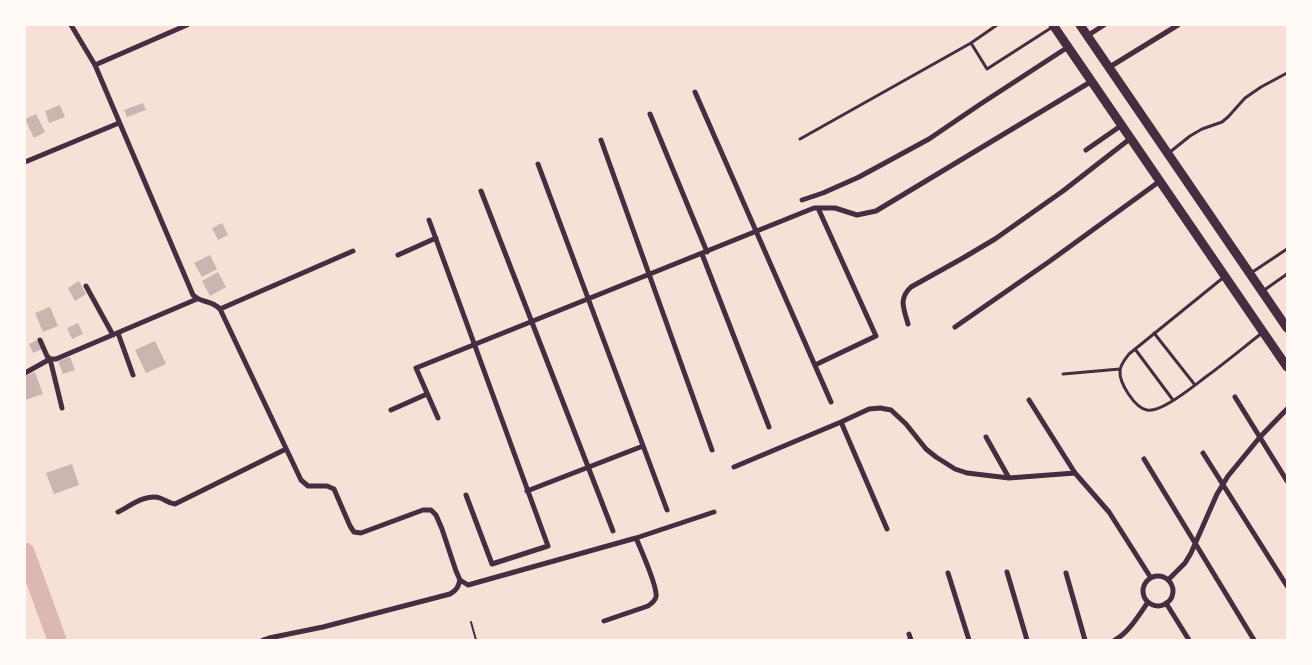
<!DOCTYPE html>
<html>
<head>
<meta charset="utf-8">
<style>
  body { margin:0 }
  #map { position:relative; width:1312px; height:665px; overflow:hidden; background:#f7e1d7; font-family:"Roboto Serif",serif }
  canvas { display:block }
  .frame { position:absolute; inset:0; border:26px solid #fffaf5; pointer-events:none }
</style>
</head>
<body>
<div id="map">
<canvas width="1312" height="665"></canvas>
<div class="frame"></div>
</div>
<script>
const context = document.querySelector('canvas').getContext('2d');
context.lineJoin = 'round';
function trace(path, color, width, dash) {
  context.strokeStyle = color;
  context.lineWidth = width;
  context.lineCap = dash ? 'butt' : 'round';
  context.setLineDash(dash || []);
  context.stroke(path);
}
function fill(path, color) {
  context.fillStyle = color;
  context.fill(path, 'evenodd');
}
trace(new Path2D(`
  M25 552 57 640`), '#dcb8b0', 19);
fill(new Path2D(`
  M143 103 146 110 127 117 124 110Z
  M60 105 65 117 49 123 45 111Z
  M36 114 45 132 34 138 25 119Z
  M222 223 228 235 218 240 212 228Z
  M210 255 217 269 202 277 194 263Z
  M218 272 226 287 210 296 202 281Z
  M79 281 86 294 75 301 68 288Z
  M50 307 58 326 43 332 35 313Z
  M78 323 83 334 72 339 67 328Z
  M37 340 42 349 33 353 29 344Z
  M155 341 166 364 146 373 135 350Z
  M70 357 75 370 63 374 58 361Z
  M35 372 43 394 25 400V376Z
  M72 464 79 485 54 494 46 473Z`), '#ccb4b1');
trace(new Path2D(`
  M471 622 476 640`), '#4a2c40', 2);
trace(new Path2D(`
  M997 25 971 43 987 69 1054 26
  M800 139 971 43
  M1170 152 1190 136 1202 129 1222 122 1228 117 1245 98 1261 87 1287 73
  M1251 273 1287 249
  M1224 277 1129 354C1125 359 1120 365 1120 371 1119 383 1135 408 1147 410 1154 411 1164 406 1169 403 1183 395 1195 385 1207 376 1226 362 1244 347 1262 333
  M1263 291 1287 274
  M1154 333 1195 385
  M1135 349 1173 400
  M1063 374 1120 369`), '#4a2c40', 3);
trace(new Path2D(`
  M71 25 95 65 193 295C202 304 210 299 220 309L301 480 308 486H327L334 489 350 526 354 532 361 533 423 510H431L436 515 442 529 456 571 460 580 468 585 636 538
  M1087 36 1104 25
  M95 65 187 25
  M1108 68 1178 25
  M695 92 831 402
  M650 114 707 252
  M601 140 712 450
  M1086 150 1122 125
  M25 162 119 123
  M538 164 667 510
  M481 191 613 531
  M802 200 823 193 859 177 929 139 979 105 1068 47
  M429 220 548 546 492 564 466 495
  M702 254 769 427
  M398 255 436 238
  M86 286 113 335
  M220 309 353 251
  M908 324C904 309 898 299 911 287L963 258 995 239 1063 191 1131 138
  M955 327 1050 261 1160 181
  M118 333 133 375
  M40 340 47 356 50 359H56L197 299
  M815 365 876 336 818 208
  M25 373 50 359 62 408
  M1235 397 1287 481
  M1029 400 1075 473
  M391 410 427 394
  M438 418 416 368 814 208H835L857 215 876 211 1092 81
  M841 422 887 529
  M986 437 1009 478
  M1203 453 1287 586
  M1144 459 1254 640
  M734 467 841 422 869 409 880 408 891 410 906 424 926 449 936 457 955 469 967 473 1009 478 1075 473 1109 512 1151 578
  M527 491 643 446
  M118 512C130 506 147 493 160 498 166 500 168 503 175 504L286 449
  M1007 572 1027 640
  M948 573 969 640
  M1066 573 1085 640
  M1143 591a15 15 0 1 1 30 0a15 15 0 1 1-30 0Z
  M1168 580 1185 563 1191 553 1217 494 1228 476 1260 437 1287 409
  M1166 603 1189 640
  M604 621 648 606C651 604 655 601 656 597 658 587 641 550 636 538L714 512
  M909 634 911 640
  M263 640 269 638 323 627 450 594C457 590 458 587 460 580
  M1115 640C1129 632 1139 615 1148 602`), '#4a2c40', 5);
trace(new Path2D(`
  M1053 25 1287 367
  M1080 25 1287 328`), '#4a2c40', 9);
</script>
</body>
</html>
